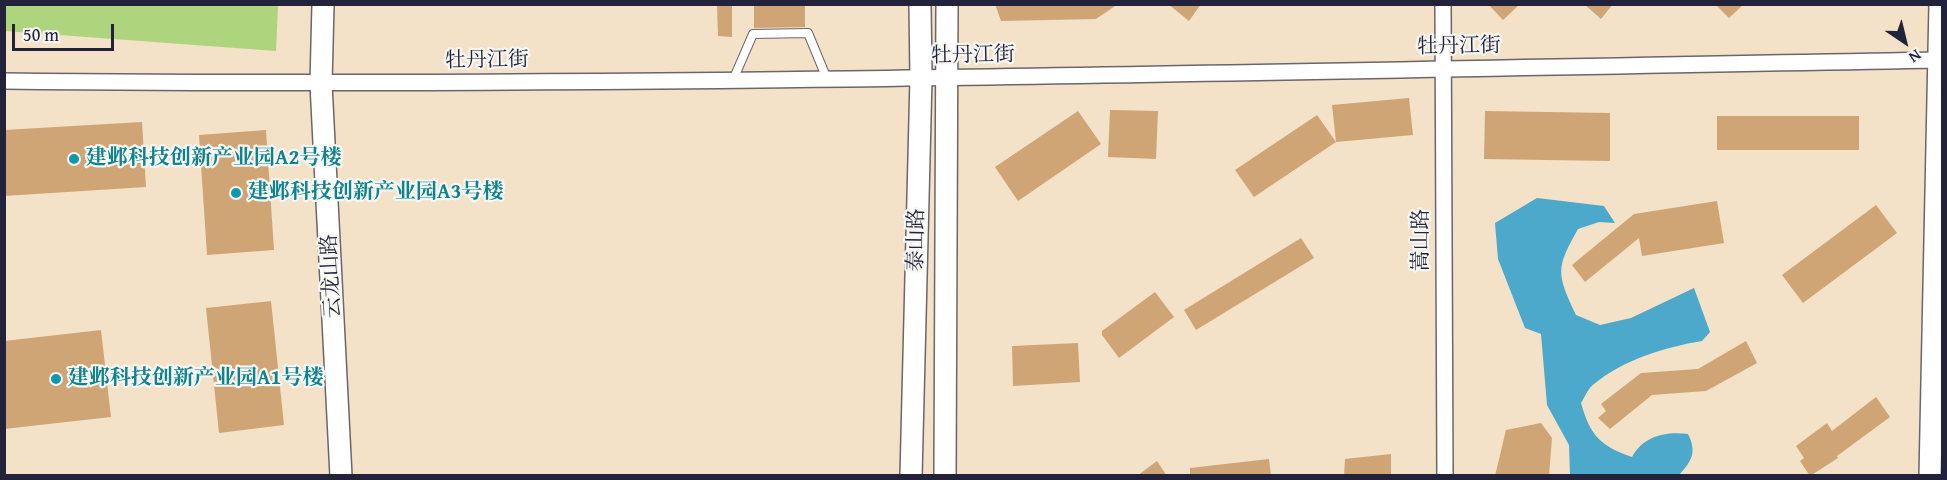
<!DOCTYPE html>
<html>
<head>
<meta charset="utf-8">
<style>
  body { margin:0 }
  #map { position:relative; width:1947px; height:480px; overflow:hidden; background:#f3e1c8; font-family:"Gentium Book Plus",serif }
  canvas { display:block }
  .frame { position:absolute; inset:0; border:6px solid #22223b; pointer-events:none }
  .north { position:absolute; left:1875px; top:12px; width:60px; height:60px; -webkit-text-stroke:4px #f6f6f2; paint-order:stroke; rotate:145deg; font-size:16px; font-weight:700; line-height:24px; text-align:center; color:#22223b }
  .north::after { content:''; display:block; margin:auto; width:21px; height:27px; background:#22223b; clip-path:polygon(50% 0,100% 100%,50% 72%,0 100%) }
  .scale { position:absolute; left:12px; top:24px; width:102px; height:27px; box-sizing:border-box; border:3px solid #22223b; border-top:0; padding-left:8px; font-size:18px; line-height:21px; white-space:nowrap; color:#22223b; -webkit-text-stroke:4px #f6f6f2; paint-order:stroke }
</style>
</head>
<body>
<div id="map">
<canvas width="1947" height="480"></canvas>
<div class="frame"></div>
<div class="north">N</div>
<div class="scale">50 m</div>
</div>
<script>
const context = document.querySelector('canvas').getContext('2d');
context.lineJoin = 'round';
function fill(path, color) {
  context.fillStyle = color;
  context.fill(path, 'evenodd');
}
function trace(path, color, width, dash) {
  context.strokeStyle = color;
  context.lineWidth = width;
  context.lineCap = dash ? 'butt' : 'round';
  context.setLineDash(dash || []);
  context.stroke(path);
}
function drawText(font, color, halo, rows, align = 'center') {
  context.font = font + ' "Gentium Book Plus","Noto Serif SC",serif';
  context.lineWidth = 4.5;
  context.setLineDash([]);
  context.textBaseline = 'middle';
  context.strokeStyle = halo;
  context.fillStyle = color;
  for (const [text, x, y, turn = 0] of rows) {
    context.save();
    context.translate(x, y);
    context.rotate((+turn || 0) * Math.PI / 180);
    context.textAlign = isNaN(turn) ? turn : align;
    if (halo) context.strokeText(text, 0, 0);
    context.fillText(text, 0, 0);
    context.restore();
  }
}
fill(new Path2D(`
  M4 5H278L276 51 5 31Z`), '#aed47e');
fill(new Path2D(`
  M1537 198 1604 206 1615 223 1599 222 1578 229C1556 268 1556 273 1576 315L1600 325 1631 318 1694 288 1710 332 1702 341C1665 347 1623 360 1594 384 1588 388 1585 397 1581 403 1590 435 1600 446 1632 457 1643 436 1666 431 1688 434 1697 452 1692 461 1679 475H1570L1569 445 1547 405 1541 334 1525 328 1498 259 1495 223Z`), '#4ca9cb');
fill(new Path2D(`
  M717 4H732V37L718 36Z
  M754 4H805V27L754 28Z
  M995 4H1118L1096 19 1001 21Z
  M1168 4H1201L1189 21Z
  M1488 4H1520L1503 20Z
  M1584 4H1613L1601 19Z
  M1715 4H1744L1729 18Z
  M1409 98 1413 135 1336 142 1332 105Z
  M1110 110 1158 111 1156 159 1108 157Z
  M1078 111 1101 144 1018 201 995 167Z
  M1485 111 1610 113V161L1484 159Z
  M1317 115 1336 142 1254 197 1235 170Z
  M1717 116H1859V150H1717Z
  M142 122 146 187 4 196V130Z
  M266 130 274 250 207 255 199 135Z
  M1717 201 1724 243 1642 256 1639 238 1585 282 1572 265 1634 214Z
  M1876 205 1897 233 1803 303 1782 275Z
  M1301 238 1314 258 1196 330 1184 310Z
  M1155 292 1174 317 1119 358 1102 335V331Z
  M271 301 284 425 219 433 206 308Z
  M101 330 111 417 4 429V341Z
  M1746 341 1757 363 1706 391 1652 395 1610 429 1598 418 1606 411 1601 404 1641 373 1698 369Z
  M1078 343 1080 382 1013 386 1012 346Z
  M1876 397 1890 417 1837 456 1838 458 1810 476 1800 461 1804 458 1796 446 1827 423 1832 431Z
  M1541 423 1552 438 1549 476H1495L1506 430Z
  M1391 454V476H1344L1345 459Z
  M1269 459 1271 476H1190V468Z
  M1157 461 1167 476H1137Z`), '#d0a575');
const lane = new Path2D(`
  M733 80 753 34 808 33 827 79`);
const street = new Path2D(`
  M1443 4 1445 476
  M4 81C651 88 1297 71 1942 60`);
const secondary = new Path2D(`
  M323 4 321 84 341 476
  M911 476 921 78 920 4
  M945 476 947 4
  M1930 476 1940 4`);
trace(lane, '#6b656c', 10);
trace(street, '#6b656c', 18);
trace(secondary, '#6b656c', 24);
trace(lane, '#fff', 8);
trace(street, '#fff', 15);
trace(secondary, '#fff', 21);
for (const [x, y, r, color] of [
  [74,159,6,"#0f9aa8"],
  [236,193,6,"#0f9aa8"],
  [56,379,6,"#0f9aa8"]
]) {
  const dot = new Path2D();
  dot.arc(x, y, r, 0, 2 * Math.PI);
  context.fillStyle = color;
  context.fill(dot);
  trace(dot, '#f6f6f2', 2);
}
drawText('21px', '#22223b', '#f6f6f2', [
  ["牡丹江街",1459,47,-1],
  ["牡丹江街",973,56,-1],
  ["牡丹江街",487,61,-1],
  ["泰山路",917,240,-89],
  ["嵩山路",1422,240,-90],
  ["云龙山路",332,276,-93]
]);
drawText('bold 21px', '#0d838f', '#f6f6f2', [
  ["建邺科技创新产业园A2号楼",86,159],
  ["建邺科技创新产业园A3号楼",248,193],
  ["建邺科技创新产业园A1号楼",68,379]
], 'left');
</script>
</body>
</html>
